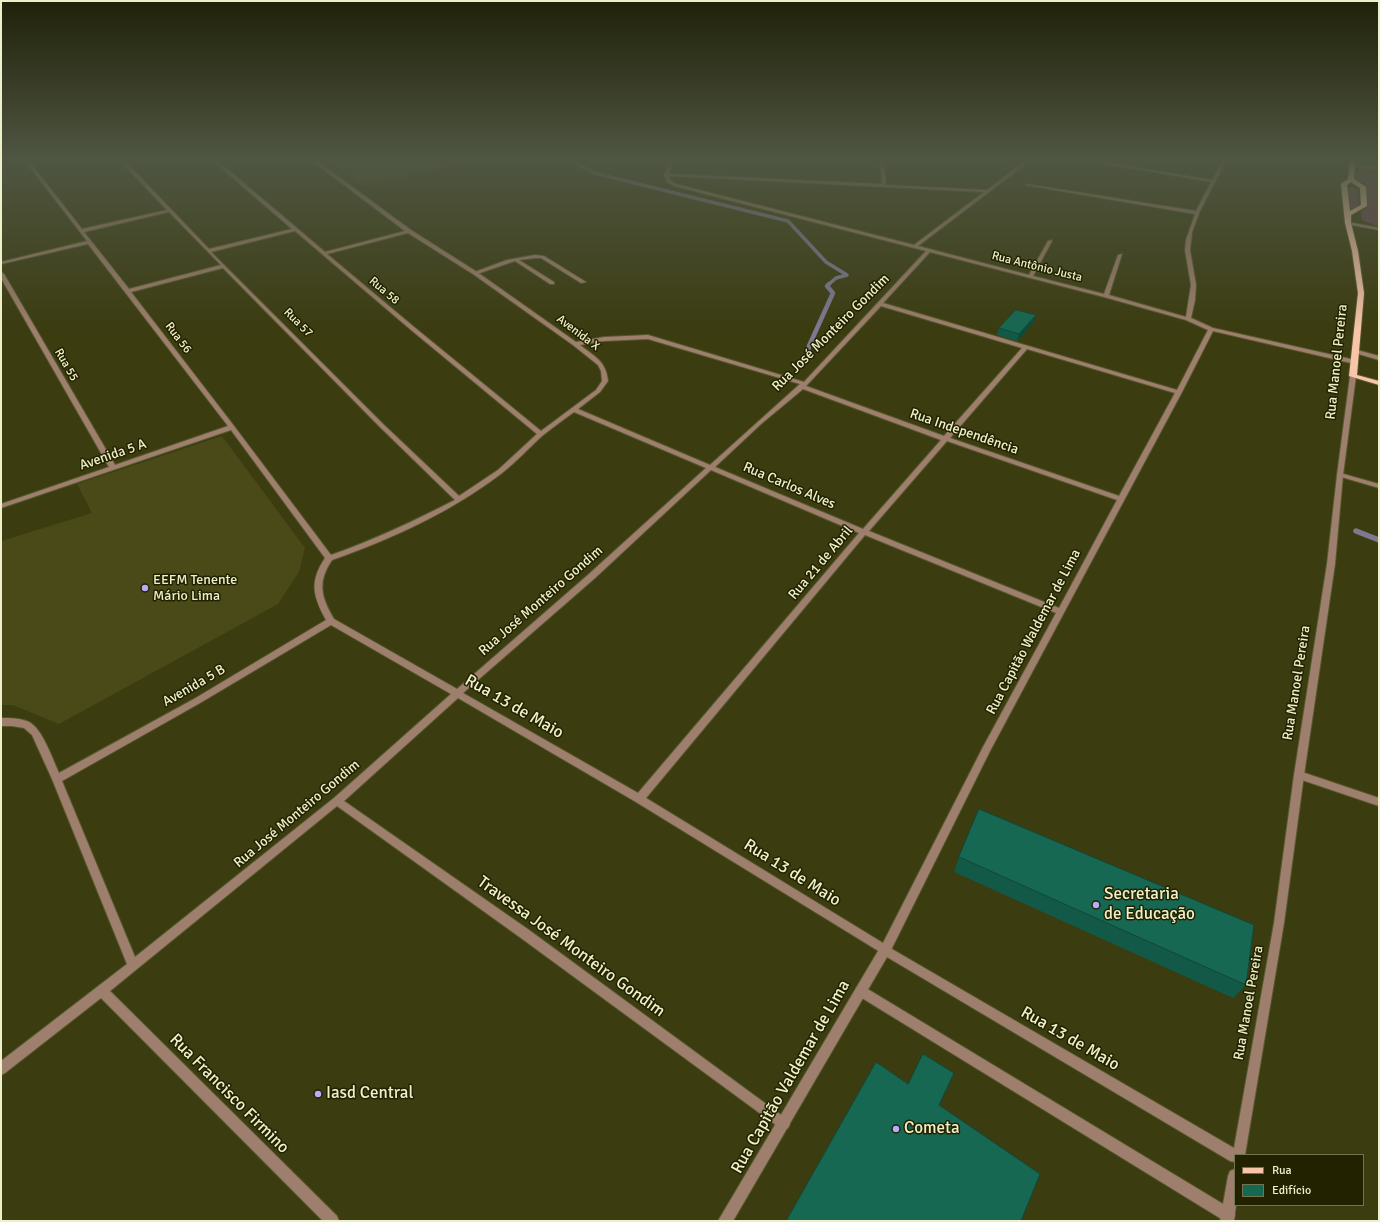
<!DOCTYPE html>
<html>
<head>
<meta charset="utf-8">
<style>
  body { margin:0 }
  #map { position:relative; width:1380px; height:1222px; overflow:hidden; background:#3b3c10; font-family:Signika,sans-serif }
  canvas { display:block }
  .frame { position:absolute; inset:0; border:2px solid #edf0c8; pointer-events:none }
  .legend { position:absolute; left:1234px; top:1154px; width:130px; height:52px; box-sizing:border-box; background:#222201; border:1px solid #737451; margin:0; padding:5px 7px; list-style:none; font-size:12px; color:#edf0c8 }
  .legend li { display:flex; align-items:center; gap:8px; height:20px }
  .legend b { width:20px; border:1px solid #737451 }
</style>
</head>
<body>
<div id="map">
<canvas width="1380" height="1222"></canvas>
<div class="frame"></div>
<ul class="legend">
<li><b style="height:5px;background:#f9c5a8"></b>Rua</li>
<li><b style="height:11px;background:#166852"></b>Edifício</li>
</ul>
</div>
<script>
const context = document.querySelector('canvas').getContext('2d');
context.lineJoin = 'round';
function fill(path, color) {
  context.fillStyle = color;
  context.fill(path, 'evenodd');
}
function trace(path, color, width, dash) {
  context.strokeStyle = color;
  context.lineWidth = width;
  context.lineCap = dash ? 'butt' : 'round';
  context.setLineDash(dash || []);
  context.stroke(path);
}
function drawText(font, color, halo, rows, align = 'center') {
  context.font = font + ' Signika,sans-serif';
  context.lineWidth = 3;
  context.setLineDash([]);
  context.textBaseline = 'middle';
  context.strokeStyle = halo;
  context.fillStyle = color;
  for (const [text, x, y, turn = 0] of rows) {
    context.save();
    context.translate(x, y);
    context.rotate((+turn || 0) * Math.PI / 180);
    context.textAlign = isNaN(turn) ? turn : align;
    if (halo) context.strokeText(text, 0, 0);
    context.fillText(text, 0, 0);
    context.restore();
  }
}
fill(new Path2D(`
  M328 161H469L363 187Z
  M222 436 305 548 299 572 278 604 59 724 13 705H1V541L92 513 77 484Z`), '#4a4a19');
fill(new Path2D(`
  M1359 168 1379 171V227L1362 220 1361 211 1367 208 1364 183 1355 178Z
  M1353 187 1358 190 1359 205 1353 209 1348 208V188Z`), '#6e4257');
trace(new Path2D(`
  M571 161 594 173 788 221 826 262 847 275 836 278 828 285`), '#7e7991', 3.5);
trace(new Path2D(`
  M807 358 809 346 833 293 827 286 829 284`), '#7e7991', 4.5);
trace(new Path2D(`
  M1356 531 1379 540`), '#7e7991', 5.5);
const service = new Path2D(`
  M535 255 544 256 586 282 581 283 541 258H535L519 260 554 282V284H550L515 261 477 274 472 273 507 260Z
  M861 985 1233 1210 1235 1215 1233 1220 1230 1221 1223 1220 857 995 855 991 857 987Z`);
const minor = new Path2D(`
  M25 161H29L82 229 167 210 120 161H125L209 249 292 229 213 161H218L325 252 405 231 312 161H317L411 230 477 272 576 342 604 337 648 335 804 382 926 251 674 186 667 182 664 175 670 161H674L669 174 882 184 880 161H884L886 185 987 190 1025 161H1030L918 246 1029 275 1048 241 1052 240V241L1033 276 1104 294 1118 255 1122 254 1109 295 1186 317 1191 285 1185 250 1186 240 1195 214 1025 185 1027 184 1196 211 1211 182 1088 161H1099L1212 180 1222 161H1226L1200 211 1192 232 1190 250 1196 285 1195 300 1191 318 1213 328 1355 360 1358 362 1355 364 1213 331 1182 392 990 751 889 954 885 955 636 802 458 698 344 801 529 930 788 1120 790 1124 788 1128 784 1130 780 1128 521 938 337 806 110 991 337 1216 339 1221H323L101 998 5 1073 1 1075V1061L127 964 52 779 32 735 24 728 12 726H1V718C10 718 21 718 29 722 42 728 53 760 59 773L194 699 326 620C313 596 309 582 325 558L231 430 1 508V504L109 467 1 278V272L4 274 115 465 228 426 88 244 1 264V262L87 241ZM669 176 984 192 914 245 676 184 670 180ZM169 212 221 265 129 289 84 232ZM295 231 410 329 537 434 498 470 459 496 383 424 211 252ZM408 233 473 274 573 345 598 365 601 371 602 381 596 390 541 431 414 327 327 254ZM930 252 1104 297 1186 320 1208 330 1177 390 883 303ZM223 268 379 426 455 500C414 521 374 540 331 555L234 426 131 292ZM881 306 1022 348 944 436 806 386ZM648 339 800 384 710 465 578 409 600 392 608 381C606 361 595 357 580 345L604 341ZM1027 349 1175 393 1119 496 950 438ZM803 389 941 440 863 529 715 467 761 424ZM574 412 706 468 589 574 457 689 334 619C321 597 317 582 332 560 392 539 451 512 502 473 516 462 529 448 542 436 552 428 563 420 574 412ZM947 441 1117 500 1059 608 869 531ZM711 470 859 533 638 793 463 693 595 578ZM865 535 1056 613 983 747 883 943 646 798ZM331 625 451 694 334 798 135 957 62 781 200 703Z
  M1353 164 1379 168V170L1352 166Z
  M1348 222 1379 228V230L1346 224V223Z
  M1357 350 1379 356V360L1355 353V351Z
  M1340 473 1379 484V488L1338 476V474Z
  M1299 771 1379 798V806L1296 778 1294 775 1296 772Z
  M1235 1169V1205H1236L1234 1221H1220L1228 1176 1230 1171Z`);
const tertiary = new Path2D(`
  M1353 374 1356 376 1343 475 1335 564 1304 775 1284 923 1245 1155H1235V1162L1230 1161 887 957 733 1221H718L881 946 885 945 1234 1148 1274 923 1294 775 1327 564 1337 475 1350 376Z`);
const primary = new Path2D(`
  M1350 161H1355L1354 179 1366 187 1367 206 1351 215V223L1358 251 1364 293 1357 375 1379 381V385L1349 376 1358 293 1352 251 1345 223 1341 184 1348 179ZM1351 182 1360 188 1361 205 1350 211 1347 185Z`);
trace(service, '#57592d', 2);
trace(minor, '#57592d', 2);
trace(tertiary, '#57592d', 2);
trace(primary, '#57592d', 2);
fill(service, '#9e7e6c');
fill(minor, '#9e7e6c');
fill(tertiary, '#9e7e6c');
fill(primary, '#f9c5a8');
fill(new Path2D(`
  M1034 322 1017 341 997 335 999 328Z
  M959 857 1246 985 1233 998 954 872Z`), '#135947');
fill(new Path2D(`
  M1036 315 1034 322 1017 341 1019 334Z`), '#0f4939');
const building = new Path2D(`
  M1016 310 1036 315 1019 334 999 328Z
  M979 809 1254 925 1246 985 959 857Z
  M923 1054 954 1073 939 1105 1040 1174 1021 1221H786L876 1062 908 1084Z`);
fill(building, '#166852');
trace(building, '#0f4939', 1);
const sky = context.createLinearGradient(0, 0, 0, 332);
sky.addColorStop(0, '#202109');
sky.addColorStop(0.48, '#4f5642');
sky.addColorStop(1, '#4f564200');
context.fillStyle = sky;
context.fillRect(0, 0, 1380, 332);
for (const [x, y, r, color] of [
  [145,588,4,"#b6acf8"],
  [1096,905,4,"#b6acf8"],
  [318,1094,4,"#b6acf8"],
  [896,1129,4,"#b6acf8"]
]) {
  const dot = new Path2D();
  dot.arc(x, y, r, 0, 2 * Math.PI);
  context.fillStyle = color;
  context.fill(dot);
  trace(dot, '#222201', 1.5);
}
drawText('12px', '#edf0c8', '#222201', [
  ["Rua Antônio Justa",1037,267,14],
  ["Rua 58",384,291,40],
  ["Rua 57",298,323,45],
  ["Avenida X",578,333,37],
  ["Rua 56",178,338,53],
  ["Rua 55",66,365,60]
]);
drawText('14px', '#edf0c8', '#222201', [
  ["Rua José Monteiro Gondim",831,333,-45],
  ["Rua Manoel Pereira",1337,362,-84],
  ["Rua Independência",964,432,19],
  ["Avenida 5 A",113,455,-19],
  ["Rua Carlos Alves",789,486,23],
  ["Rua 21 de Abril",821,563,-50],
  ["Rua José Monteiro Gondim",541,601,-41],
  ["Rua Capitão Waldemar de Lima",1034,632,-62],
  ["Rua Manoel Pereira",1297,683,-81],
  ["Avenida 5 B",194,686,-30],
  ["Rua José Monteiro Gondim",297,814,-40],
  ["Rua Manoel Pereira",1249,1003,-80]
]);
drawText('14px', '#edf0c8', '#222201', [
  ["EEFM Tenente",153,580],
  ["Mário Lima",153,596]
], 'left');
drawText('17px', '#edf0c8', '#222201', [
  ["Rua 13 de Maio",514,707,30],
  ["Rua 13 de Maio",792,873,32],
  ["Travessa José Monteiro Gondim",571,947,36],
  ["Rua 13 de Maio",1070,1039,30],
  ["Rua Capitão Valdemar de Lima",791,1077,-60],
  ["Rua Francisco Firmino",229,1094,45]
]);
drawText('17px', '#edf0c8', '#222201', [
  ["Secretaria",1104,895],
  ["de Educação",1104,915],
  ["Iasd Central",326,1094],
  ["Cometa",904,1129]
], 'left');
</script>
</body>
</html>
